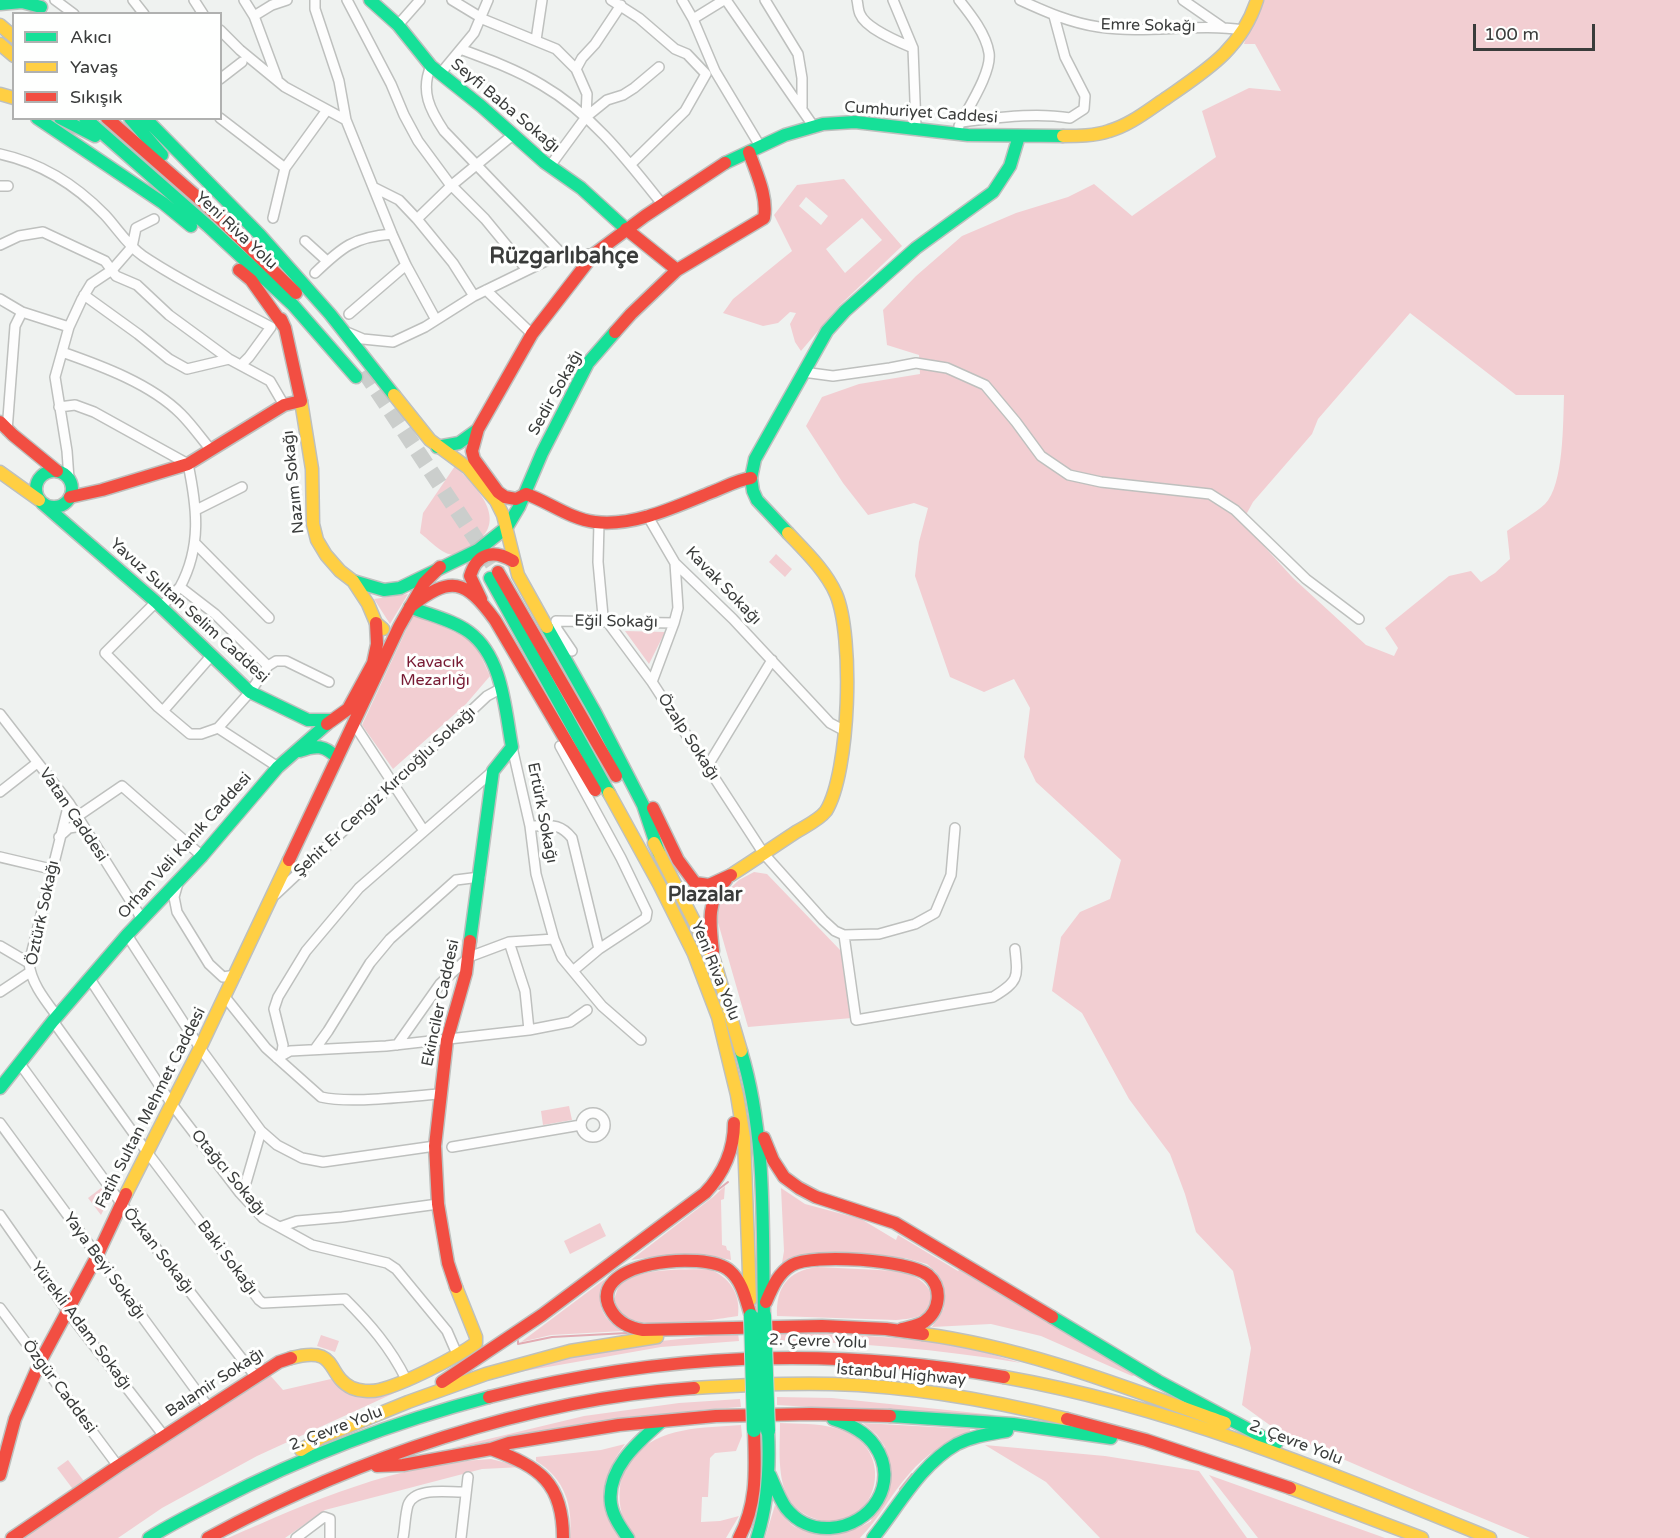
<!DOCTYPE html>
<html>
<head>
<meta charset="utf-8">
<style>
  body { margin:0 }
  #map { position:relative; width:1680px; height:1538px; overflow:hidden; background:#eff2f0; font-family:"Varela Round",sans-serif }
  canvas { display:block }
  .legend { position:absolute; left:12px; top:12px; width:210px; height:108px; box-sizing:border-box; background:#fefffe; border:2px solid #b0b1b0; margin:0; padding:8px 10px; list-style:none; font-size:18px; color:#3a3c3b }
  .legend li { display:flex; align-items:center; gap:12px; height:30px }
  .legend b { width:30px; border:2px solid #b0b1b0 }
  .scale { position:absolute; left:1473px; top:24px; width:122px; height:27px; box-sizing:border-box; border:3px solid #3a3c3b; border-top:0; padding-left:8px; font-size:18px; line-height:21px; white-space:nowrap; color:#3a3c3b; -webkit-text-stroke:4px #fefffe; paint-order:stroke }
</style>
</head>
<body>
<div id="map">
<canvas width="1680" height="1538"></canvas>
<ul class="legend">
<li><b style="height:8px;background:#16e098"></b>Akıcı</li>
<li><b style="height:8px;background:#ffcf43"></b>Yavaş</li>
<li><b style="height:8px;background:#f24e42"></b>Sıkışık</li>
</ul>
<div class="scale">100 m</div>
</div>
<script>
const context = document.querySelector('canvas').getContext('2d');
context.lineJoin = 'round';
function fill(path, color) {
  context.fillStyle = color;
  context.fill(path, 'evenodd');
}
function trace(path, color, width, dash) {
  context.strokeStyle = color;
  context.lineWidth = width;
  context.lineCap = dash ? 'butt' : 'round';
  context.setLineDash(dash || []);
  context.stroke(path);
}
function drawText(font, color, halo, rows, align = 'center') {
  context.font = font + ' "Varela Round",sans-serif';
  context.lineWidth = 6;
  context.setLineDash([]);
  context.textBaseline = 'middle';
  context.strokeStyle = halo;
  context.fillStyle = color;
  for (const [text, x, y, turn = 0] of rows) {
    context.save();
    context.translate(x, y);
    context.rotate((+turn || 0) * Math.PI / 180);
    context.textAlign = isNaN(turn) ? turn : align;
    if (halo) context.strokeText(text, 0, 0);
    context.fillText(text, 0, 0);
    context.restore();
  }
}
fill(new Path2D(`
  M1259 0H1680V1538H1530L1419 1492 1278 1431 1242 1405 1251 1348 1233 1271 1196 1232 1185 1194 1170 1154 1129 1099 1082 1013 1052 991 1061 937 1080 912 1110 899 1121 860 1036 782 1024 757 1030 708 1014 679 984 692 950 677 915 576 919 542 928 508 914 503 868 515 843 483 806 426 822 397 859 384 920 374 919 355 887 345 883 310 916 276 962 236 1016 213 1068 197 1094 184 1132 216 1216 157 1202 111 1249 88 1281 91 1255 44H1244ZM1410 313 1516 395H1564C1563 422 1564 485 1545 504 1534 514 1519 522 1507 531L1510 559 1495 573 1481 582 1471 571 1449 576 1385 628 1398 648 1394 656 1366 645 1293 578 1242 522 1253 502 1312 434 1318 419Z
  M844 179 902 246 840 305 801 351 795 342 790 324 796 313 790 312 778 323 763 326 723 313 733 299 792 251 774 215 797 185ZM806 197 828 216 821 225 799 206ZM862 218 882 240 845 273 826 249Z
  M455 466C480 490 512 524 468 548 461 552 454 557 446 553 437 549 428 539 420 533L423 513Z
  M776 554 792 569 785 577 769 562Z
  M408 594 390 624 374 599Z
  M414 613 467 638 479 652 490 676 466 704 393 769 362 725Z
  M625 631 665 632 649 664Z
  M754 872 767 874 842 952 852 1018 748 1027 717 919 720 898 739 880Z
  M569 1106 572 1120 543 1125 541 1111Z
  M725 1186 724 1199 721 1200 722 1245 726 1246 727 1250 730 1251 731 1260C698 1251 664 1255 631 1260L713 1197Z
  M101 1188 109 1199 101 1215 88 1198Z
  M781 1188 805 1204 861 1219 896 1240 898 1235 958 1271 961 1268 1135 1375 1132 1376 1041 1336 991 1324 932 1327 944 1308 936 1272 927 1264 905 1258 782 1263 784 1251Z
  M600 1223 606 1236 570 1254 564 1241Z
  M817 1267C838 1268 858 1269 879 1270 887 1271 898 1270 907 1273 924 1279 944 1298 923 1314 915 1319 905 1319 896 1320L777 1316C776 1287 788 1271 817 1267Z
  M709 1269C729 1277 741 1293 738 1316 711 1320 640 1333 620 1313 618 1310 616 1303 614 1299 616 1295 617 1289 619 1286 635 1267 685 1270 709 1269Z
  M605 1279C596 1303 600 1318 623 1331L551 1335 521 1342Z
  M774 1332C839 1335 904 1335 968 1348 986 1352 1003 1358 1021 1363 939 1349 858 1343 775 1340Z
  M738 1333 739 1341 661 1347 508 1374 537 1363 661 1341Z
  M321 1335 339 1341 335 1352 317 1346Z
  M269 1374 283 1390 331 1379 342 1386 378 1396 414 1384 257 1456 162 1508 118 1538H23L144 1455Z
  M777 1397 832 1398 995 1415 955 1416 777 1405Z
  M740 1399 741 1407 700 1410 451 1448 584 1416 679 1403Z
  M780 1423C798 1424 818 1423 835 1428 903 1445 876 1536 819 1520 805 1516 794 1509 787 1496 777 1474 780 1446 780 1423Z
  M863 1423 970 1429V1431C946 1442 926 1454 909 1474 891 1494 879 1519 860 1538H765L775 1505C781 1512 787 1522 795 1527 819 1538 848 1536 871 1521L885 1447 877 1435Z
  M741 1425 742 1436 736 1451 715 1453 710 1458 708 1497H702L701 1522 720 1521 739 1516 726 1538H635C622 1523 618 1506 620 1487 621 1474 625 1468 633 1458 658 1426 704 1428 741 1425Z
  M625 1444C602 1476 593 1505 620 1538H570C573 1505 565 1479 536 1461V1457L601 1450Z
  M985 1445 1105 1456 1199 1471 1247 1538H1100L1046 1482Z
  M491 1459 523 1467 482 1469 325 1510 285 1538H228C312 1501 398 1463 491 1459Z
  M68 1460 86 1484 75 1492 57 1468Z
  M1209 1475 1385 1538H1258Z`), '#f2ced2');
trace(new Path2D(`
  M719 1189 728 1182
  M518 1341V1344L552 1337 627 1333
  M900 1489 912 1474`), '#e2abb3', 2);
trace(new Path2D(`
  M364 371 498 572`), '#cbcecc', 16, [16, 8]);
const street = new Path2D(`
  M55 0 74 14
  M133 0 144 14
  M194 0 203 14
  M244 0 254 16
  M315 0V9L339 81 346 120 392 234 406 265 436 320
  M347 0 391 84 404 115 418 141 449 183 485 219 527 270
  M452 0 485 20 556 49 576 69 587 94 586 117
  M611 0 639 18 675 49 687 54 706 74 685 111 631 164
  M682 0 693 19 715 71 760 146
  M726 0 814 127
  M765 0 798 54 802 78V107
  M857 0C858 4 858 10 860 14 866 29 899 42 913 48
  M893 0 913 48 916 127
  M1020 0C1046 12 1071 23 1099 27 1147 34 1196 23 1244 30
  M1183 0 1222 27
  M693 19 724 0
  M398 25 420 0
  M220 30 240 50 285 87 346 120
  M536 40 542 0
  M463 50C490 60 517 70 542 85 592 114 627 160 662 204
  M431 66C420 91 430 110 444 131L562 254
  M576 69 582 58 595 44 621 5
  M440 74 474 33 488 0
  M277 78 254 16 272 5 287 0
  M220 79 242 62
  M220 118 285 168 273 218
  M961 122C997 118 1034 112 1070 118L1084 109 1085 96 1065 57 1054 16
  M959 126C968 108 992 72 989 53 986 34 971 15 959 0
  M0 154C41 163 76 185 105 215 118 229 127 245 143 256 183 283 228 304 271 327L249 357 241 365
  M550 166 586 117 607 100 623 95 634 88 659 67
  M285 168 327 110
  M0 186H8
  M373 187 399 200 417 219 453 263 474 296
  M417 219 452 185 514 134
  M305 241 327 261
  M0 245 19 236 43 232 105 261 116 276 137 285 169 315 229 359 270 381 284 405
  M315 273C342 247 354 237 392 234
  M486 290 532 334
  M84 295 138 334 169 359 187 369 229 359
  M0 299 22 312 69 327
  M349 314 406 265
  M349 333 363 339 393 342 425 327 474 296 552 258 562 254H594
  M62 352C102 366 151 384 181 414 192 425 201 438 211 450
  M803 372 833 376 890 368 916 363 947 368 985 385 1016 422 1041 456 1069 475 1101 482 1210 494 1235 510 1306 579 1359 619
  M59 407 75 405 94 412 188 464C197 507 202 546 180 587L215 614 268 666
  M7 431 15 326 22 312
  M69 479 67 451 55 377 69 327 82 299 91 284 112 270 132 247 136 228 154 219
  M196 510 242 487
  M647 515 675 563 733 619 830 723 845 731
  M599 523 598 562 603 616 652 682 764 854 823 920 835 931 844 935 879 934 915 924 935 913 951 875 955 828
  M195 543 269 618
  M156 602 105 653 158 707 190 734H201L218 728 278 767
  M161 607 180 587
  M572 651 557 629 556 621 674 623
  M652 682 674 623 678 608 675 563
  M163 711 212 655
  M0 714 69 803 142 919
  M354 724 424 831
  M218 728 250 692 268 666 276 661H286L329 682
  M560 746 621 858 647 912 646 918 599 949 574 970
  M512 747 530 826 536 874 554 939 562 958 602 1006 641 1040
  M707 767 772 660
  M0 792 37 763
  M78 816 122 786 202 856
  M530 826C550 826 559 822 572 838L599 949
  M59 837 69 828 82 826
  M0 857 51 869
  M178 883 174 897 177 912 209 964 223 977 236 975
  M276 894 487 696 500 689
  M127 935 200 1048 261 1131 277 1145 302 1158 323 1162 435 1146
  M844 935 856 1020 993 997C1019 981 1018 978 1015 949
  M509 942 525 991 529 1030
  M0 946 29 963
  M90 979 171 1103 240 1193 263 1218 312 1245 387 1263 396 1269 447 1331 457 1354
  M0 992 30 972
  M225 997 266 1048 321 1097C351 1104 407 1096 440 1094
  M57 1016C45 1000 31 983 29 963L69 803
  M53 1021 147 1152 259 1300 263 1303 345 1299C370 1324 390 1347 406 1379
  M397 1045 440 984 469 957 509 942 554 939
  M315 1049 328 1031 370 963 390 939 456 880 480 877
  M279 1057 290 1051 386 1046 529 1030 570 1022 587 1010
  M277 1058 282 1052 283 1045 274 1009 278 997 306 951 359 888 493 771
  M20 1064 121 1203 256 1377
  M581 1125a12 12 0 1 1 24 0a12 12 0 1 1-24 0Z
  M0 1123 209 1408
  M452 1147 581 1125
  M240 1193 245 1186 261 1131
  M0 1215 68 1312 164 1436
  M280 1227 297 1221 342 1217 438 1204
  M0 1308 118 1466
  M296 1538 324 1517 330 1519V1538
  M403 1538C405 1528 405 1515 408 1505 415 1486 450 1493 466 1492
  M461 1538 468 1477`);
const fast = new Path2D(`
  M370 0 398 25 431 66 481 106 544 162 581 188 626 229
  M0 4 22 2 41 7
  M37 118 163 203 191 226
  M60 118 95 136
  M85 118 208 226 293 305 356 377
  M130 118 162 155
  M145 118 260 235 330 314 394 395
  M725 163 785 135 823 124 855 122 968 135 1063 136
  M437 447 459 443 477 430
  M36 489a18 18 0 1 1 36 0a18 18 0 1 1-36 0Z
  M42 503 156 602 250 692 308 720H332
  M788 533 757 500 753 491 751 478 755 459 827 331 845 311 916 248 993 192 1010 166 1019 136
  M490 578 609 793
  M353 581 384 590 400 588 478 550 507 527 519 507 542 453 588 363 615 332
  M410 607C429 615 453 620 469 632 503 657 505 710 512 747L493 771 470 941
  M547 627 595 712 643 805 659 853
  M300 751C316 745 325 745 337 758
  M741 1051C767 1136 762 1227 764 1315
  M0 1088 53 1021 127 935 202 856 278 767 327 724
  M1052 1317 1158 1381 1276 1444
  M890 1416 1013 1424 1111 1438
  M770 1475C775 1486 779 1498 786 1508 797 1522 813 1529 830 1528 872 1526 900 1482 875 1446 865 1431 849 1424 833 1419
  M149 1538C171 1524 194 1513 217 1501 304 1456 394 1422 489 1397
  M628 1538C621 1528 613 1517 611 1504 606 1469 638 1442 661 1422
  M757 1538C768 1503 770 1468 768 1431
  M873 1538C899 1506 920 1465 957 1444 973 1436 990 1434 1007 1431`);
const slow = new Path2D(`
  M0 25 14 37
  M0 44 14 56
  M0 94 14 98
  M1063 136C1078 136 1094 136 1109 131 1130 125 1147 111 1165 99 1205 71 1241 50 1257 0
  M394 395 430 440 468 468 496 501 503 515 518 575 547 627
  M301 401 312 469 313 524 317 540 326 555 340 571 353 581 368 604 376 623 383 629
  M0 472 39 500
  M609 793 659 884 694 954 718 1017 737 1095 744 1138 750 1300
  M654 843 714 960 741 1051
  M731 875C753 861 775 846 796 832 806 826 819 820 826 811 850 772 854 636 836 594 826 571 805 551 788 533
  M126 1194 200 1048 289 860
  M923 1334C1027 1348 1127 1388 1225 1423
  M291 1358C340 1345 325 1375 352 1388 359 1391 371 1392 379 1390 404 1384 455 1358 476 1343V1337L456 1287
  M1004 1377C1174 1407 1331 1473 1490 1538
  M694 1388C740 1385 786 1383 832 1384 911 1386 990 1400 1067 1419
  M301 1450 322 1437 408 1402 486 1374 570 1351 657 1337
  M1290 1488 1422 1538`);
const jam = new Path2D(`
  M107 118 204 203 296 293
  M626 229 677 270
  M239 270 251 280 285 328
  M281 319 285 328 301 401
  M615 332 631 314 677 270 764 218C768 196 756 173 749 152
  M0 422 13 435 57 471
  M526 494C549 502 570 519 595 522 634 527 677 506 712 492 725 487 737 480 751 478
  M526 494 516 499 505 497 498 492 474 459 472 451 478 429 532 334 594 254 645 216 725 163
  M70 497 102 490 188 464 284 405 301 401
  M498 572 616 776
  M481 599 470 576C477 553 493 549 513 561
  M410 607C451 575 465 579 495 620L595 790
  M327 724 348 709 373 663 377 644 376 623
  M653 808 678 860 695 883 709 885 731 875
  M289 860 399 627 424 583 440 567
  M713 951C710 925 706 900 726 880
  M764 1138 773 1160 784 1177 799 1188 816 1197 895 1223 1052 1317
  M456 1287 448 1263 438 1204 435 1146 447 1040 466 973 470 941
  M766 1302C772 1288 778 1273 792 1265 813 1253 909 1260 928 1275 943 1288 940 1311 924 1322 917 1326 909 1327 902 1329
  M751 1316C746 1301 743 1282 730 1271 706 1249 580 1262 612 1312 619 1323 630 1328 643 1330L822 1326 886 1329 923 1334
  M442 1382 542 1315 705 1193C724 1173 734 1151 734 1123
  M489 1397C662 1353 829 1346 1004 1377
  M1067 1419 1146 1440 1290 1488
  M491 1449C540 1467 563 1483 563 1538
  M377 1466 403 1465 491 1449 509 1443 619 1425 716 1416 811 1414 890 1416
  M0 1475 15 1419 40 1362 97 1256 126 1194
  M12 1538 118 1466 279 1362 291 1358
  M208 1538C354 1459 527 1399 694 1388
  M739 1538C758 1503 755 1468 754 1430`);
trace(street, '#bec0be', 12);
trace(fast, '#bec0be', 15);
trace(slow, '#bec0be', 15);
trace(jam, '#bec0be', 15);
trace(street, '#fdfdfd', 9);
trace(fast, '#16e098', 12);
trace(slow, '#ffcf43', 12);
trace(jam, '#f24e42', 12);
const fastBridge = new Path2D(`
  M764 1315 768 1431
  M751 1316 754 1430`);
trace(fastBridge, '#cecfce', 16, []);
trace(fastBridge, '#16e098', 14);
drawText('16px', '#3a3c3b', '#fefffe', [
  ["Emre Sokağı",1148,26,1],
  ["Seyfi Baba Sokağı",505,106,40],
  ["Cumhuriyet Caddesi",921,113,4],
  ["Yeni Riva Yolu",236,231,43],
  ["Sedir Sokağı",556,393,-61],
  ["Nazım Sokağı",294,482,-96],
  ["Kavak Sokağı",723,586,46],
  ["Yavuz Sultan Selim Caddesi",189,611,42],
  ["Eğil Sokağı",616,622,1],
  ["Özalp Sokağı",688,737,57],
  ["Şehit Er Cengiz Kırcıoğlu Sokağı",385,792,-43],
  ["Ertürk Sokağı",542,813,79],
  ["Vatan Caddesi",73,815,56],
  ["Orhan Veli Kanık Caddesi",185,846,-48],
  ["Öztürk Sokağı",43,913,-78],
  ["Yeni Riva Yolu",715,971,68],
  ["Ekinciler Caddesi",441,1003,-78],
  ["Fatih Sultan Mehmet Caddesi",151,1108,-63],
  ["Otağcı Sokağı",228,1173,50],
  ["Özkan Sokağı",158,1251,52],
  ["Baki Sokağı",227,1258,53],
  ["Yaya Beyi Sokağı",104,1266,54],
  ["Yürekli Adam Sokağı",81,1326,53],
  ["2. Çevre Yolu",818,1342,2],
  ["İstanbul Highway",901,1375,5],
  ["Balamir Sokağı",215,1383,-33],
  ["Özgür Caddesi",59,1387,53],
  ["2. Çevre Yolu",336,1429,-21],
  ["2. Çevre Yolu",1296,1443,21]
]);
drawText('16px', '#771a33', '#fefffe', [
  ["Kavacık",435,663],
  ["Mezarlığı",435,681]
]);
drawText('bold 20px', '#3a3c3b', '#fefffe', [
  ["Plazalar",705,896]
]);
drawText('bold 22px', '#3a3c3b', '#fefffe', [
  ["Rüzgarlıbahçe",564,257]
]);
</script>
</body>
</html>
